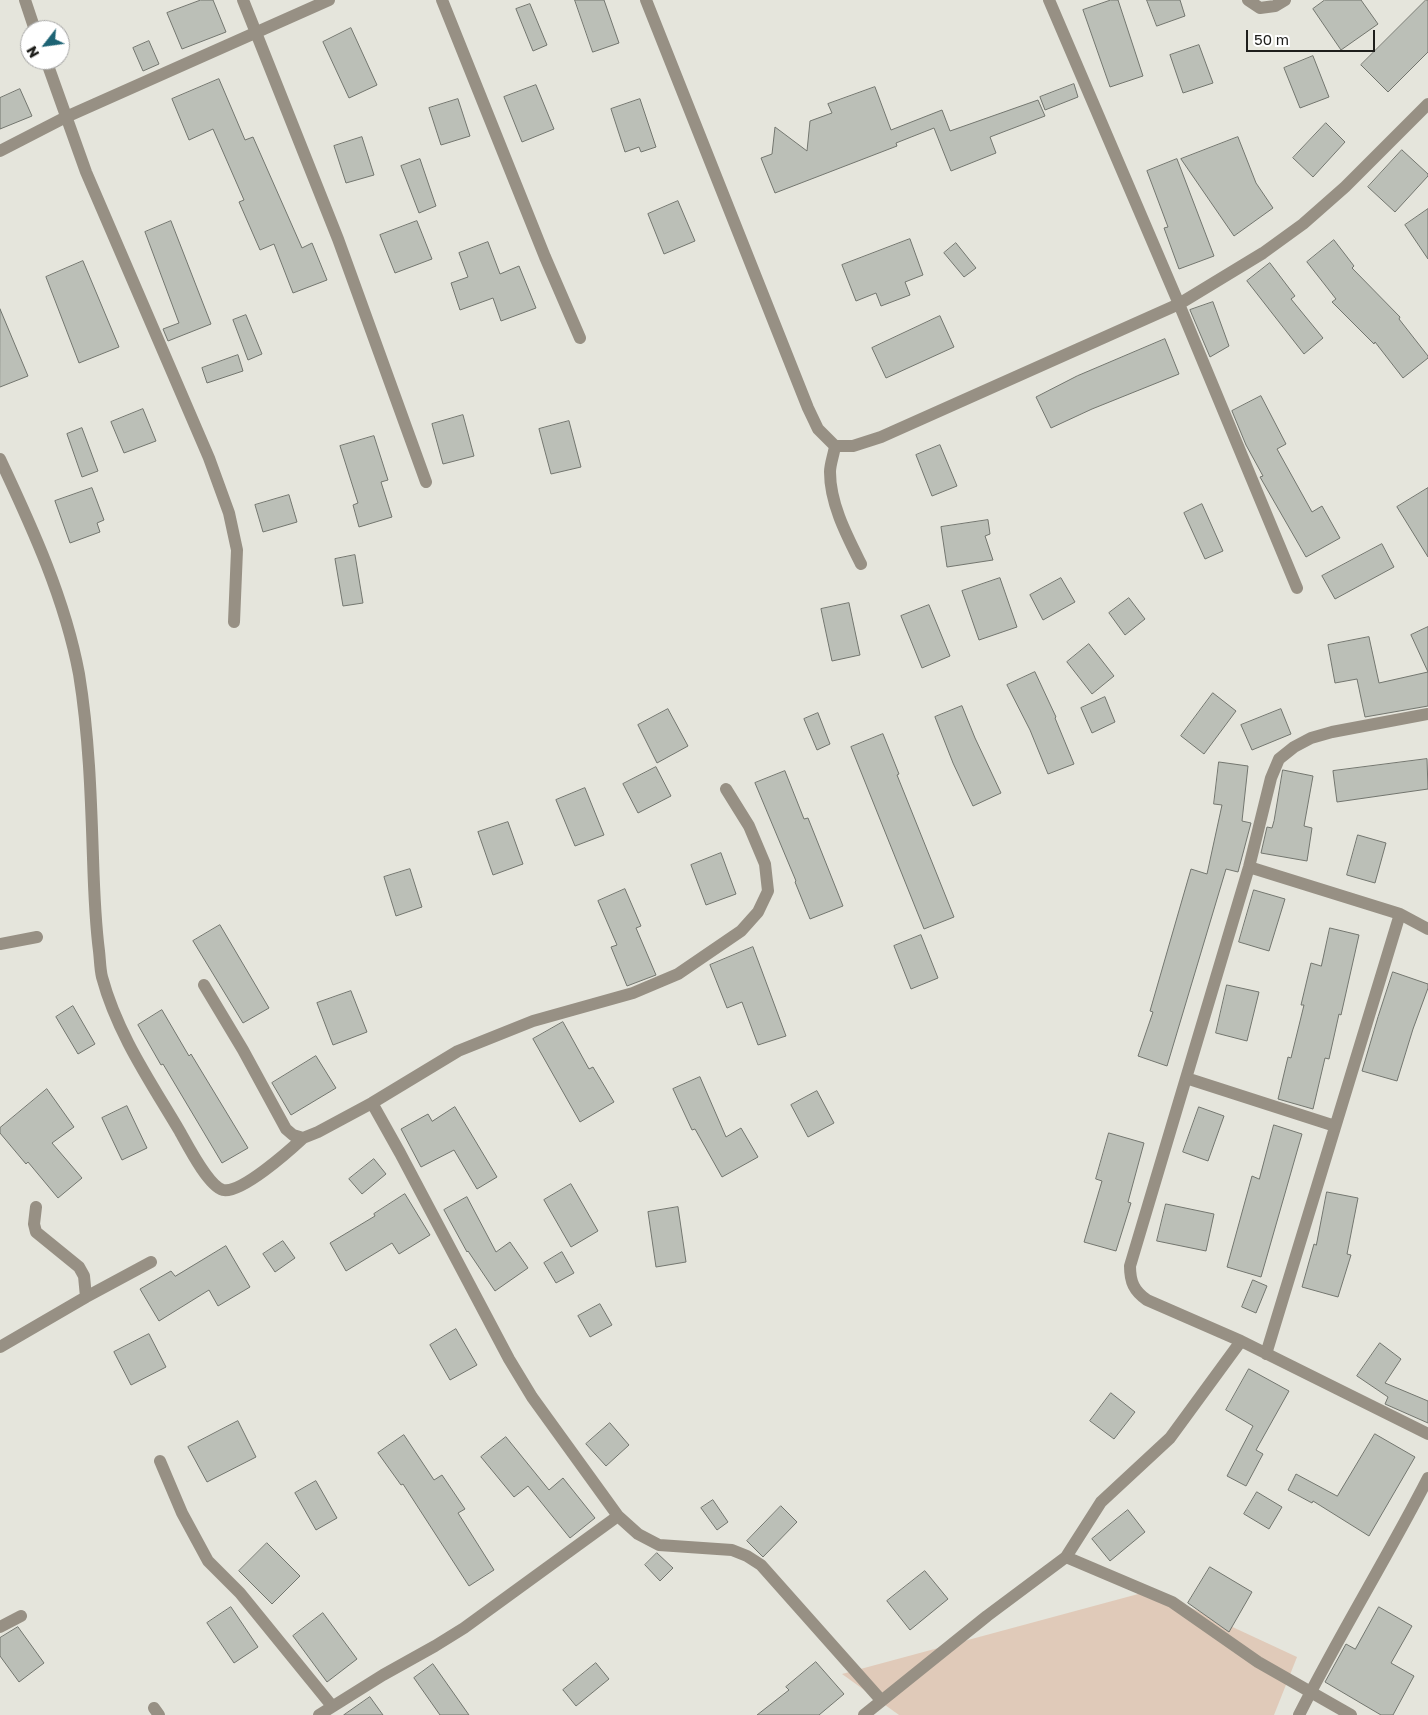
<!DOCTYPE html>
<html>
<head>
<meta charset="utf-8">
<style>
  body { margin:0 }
  #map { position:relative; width:1428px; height:1715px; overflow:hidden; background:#e5e5dc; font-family:"Golos Text",sans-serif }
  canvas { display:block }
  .north { position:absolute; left:20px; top:20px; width:50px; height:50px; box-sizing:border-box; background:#fff; border:1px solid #a5a5a4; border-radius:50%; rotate:240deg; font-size:14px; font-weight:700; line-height:20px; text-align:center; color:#1e1e1b }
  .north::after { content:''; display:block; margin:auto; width:18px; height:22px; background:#1d6374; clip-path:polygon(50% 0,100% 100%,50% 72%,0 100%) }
  .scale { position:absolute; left:1246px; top:30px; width:129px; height:22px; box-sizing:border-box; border:2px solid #1e1e1b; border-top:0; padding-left:6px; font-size:15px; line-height:18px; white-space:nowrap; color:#1e1e1b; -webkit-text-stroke:4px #fff; paint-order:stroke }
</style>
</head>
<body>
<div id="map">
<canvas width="1428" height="1715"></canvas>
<div class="north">N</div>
<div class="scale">50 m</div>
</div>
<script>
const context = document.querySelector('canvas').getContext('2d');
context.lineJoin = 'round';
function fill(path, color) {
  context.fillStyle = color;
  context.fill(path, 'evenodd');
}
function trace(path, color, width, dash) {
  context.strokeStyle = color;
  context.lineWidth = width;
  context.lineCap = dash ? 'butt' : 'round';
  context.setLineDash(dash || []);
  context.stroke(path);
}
fill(new Path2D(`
  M1153 1590 1297 1657 1274 1715H899L842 1674Z`), '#e0cab9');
const building = new Path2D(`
  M201 0H213L226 32 182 49 167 13Z
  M575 0H604L619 43 593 52Z
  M1111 0H1118L1143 76 1110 87 1083 10Z
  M1147 0H1180L1185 16 1157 26Z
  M1325 0H1361L1378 24 1341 50 1313 9Z
  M1426 0H1428V52L1388 92 1361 65Z
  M530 4 547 45 533 51 516 9Z
  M351 28 377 85 349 98 323 42Z
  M149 41 159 64 143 71 133 48Z
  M1199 45 1213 83 1183 93 1170 55Z
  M1313 56 1329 97 1300 108 1284 68Z
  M219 79 245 140 253 137 302 248 312 243 327 280 293 293 274 244 260 250 239 202 244 200 213 129 189 140 172 99Z
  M1074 84 1078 97 1045 110 1040 97Z
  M536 85 554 129 522 142 504 97Z
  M875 87 891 130 942 110 950 131 1038 100 1045 116 990 137 996 153 951 171 934 128 896 143 897 146 775 193 761 158 772 154 775 127 807 151 810 121 832 113 828 104Z
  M20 89 32 116 0 129V98Z
  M458 99 470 136 441 145 429 108Z
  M640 99 656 147 641 152 639 147 625 152 611 109Z
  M1326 123 1345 142 1313 177 1293 158Z
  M362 137 374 175 346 183 334 146Z
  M1238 137 1256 183 1273 208 1234 236 1181 159Z
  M1402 150 1428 174V176L1395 212 1368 187Z
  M420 159 436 206 419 213 401 166Z
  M1177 159 1214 256 1179 269 1164 228 1168 227 1147 171Z
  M678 201 695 241 664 254 648 214Z
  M1428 209V259L1405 225Z
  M171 221 211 324 168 341 163 329 179 323 145 232Z
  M417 221 432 259 395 273 380 235Z
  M910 239 923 275 905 282 910 295 881 306 876 293 856 301 842 265Z
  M1334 240 1354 266 1352 268 1400 317 1399 319 1428 356V358L1403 378 1375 342 1374 344 1332 302 1336 299 1307 262Z
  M488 242 500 274 519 266 536 308 501 321 493 298 460 310 451 283 468 277 459 253Z
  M956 243 976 268 964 277 944 253Z
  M83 261 119 347 79 363 46 277Z
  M1270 263 1295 296 1291 299 1323 338 1304 354 1247 281Z
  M1213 302 1229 346 1210 357 1190 310Z
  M0 309 28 376 0 387Z
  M246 315 262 354 248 360 233 320Z
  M940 316 954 347 886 378 872 348Z
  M1165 339 1179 374 1092 409 1051 428 1036 397 1077 376Z
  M238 355 243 371 207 383 202 368Z
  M1261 396 1286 444 1277 449 1312 512 1322 506 1340 538 1306 557 1260 477 1263 476 1246 445 1232 411Z
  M143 409 156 441 124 453 111 422Z
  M463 415 474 456 443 464 432 424Z
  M569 421 581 467 551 474 539 429Z
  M82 428 98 471 82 477 67 434Z
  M374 436 388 480 381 482 392 517 359 527 353 505 358 503 340 446Z
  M940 445 957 486 932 496 916 455Z
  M92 488 104 520 97 523 100 532 70 543 55 501Z
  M1428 488V557L1397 507Z
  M289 495 297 522 263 532 255 505Z
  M1202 504 1223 551 1205 559 1184 513Z
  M988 520 990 534 985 536 993 560 947 567 941 527Z
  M1382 544 1394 567 1335 599 1322 576Z
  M355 555 363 603 343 606 335 559Z
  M1000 578 1017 627 979 640 962 591Z
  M1061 578 1075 602 1043 620 1030 595Z
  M1129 598 1145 619 1125 635 1109 613Z
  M849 603 860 655 832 661 821 609Z
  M929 605 950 656 922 668 901 616Z
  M1428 627V672L1411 635Z
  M1369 637 1379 683 1428 672V706L1365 717 1357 679 1335 683 1328 645Z
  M1089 644 1114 676 1092 694 1067 662Z
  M1035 672 1056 717 1055 718 1074 764 1048 774 1030 730 1007 685Z
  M1213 693 1236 711 1204 754 1181 736Z
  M1105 697 1115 722 1092 733 1081 708Z
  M962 706 975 738 1001 793 973 806 953 763 935 717Z
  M668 709 688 746 657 763 638 725Z
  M1281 709 1291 734 1252 750 1241 725Z
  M818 713 830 744 817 750 804 719Z
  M883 734 899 774 897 775 954 917 924 929 851 747Z
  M1427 759 1428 789 1337 802 1333 771Z
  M1219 762 1248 766 1242 821 1251 823 1238 872 1226 869 1167 1066 1138 1056 1153 1012 1150 1011 1191 869 1207 874 1222 805 1214 804Z
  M656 767 671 796 638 813 623 784Z
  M1283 770 1313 776 1304 826 1312 828 1307 861 1261 853 1267 827 1272 828 1274 821Z
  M785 771 804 819 808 818 843 906 810 919 795 882 796 881 755 783Z
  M585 788 604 835 575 846 556 800Z
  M508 822 523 864 493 875 478 832Z
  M1358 835 1386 843 1375 883 1347 875Z
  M721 853 736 894 706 905 691 865Z
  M410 869 422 907 396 916 384 877Z
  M625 889 641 926 636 928 656 975 627 986 611 947 617 945 598 901Z
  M1254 890 1285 899 1269 951 1239 942Z
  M220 925 269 1008 243 1023 193 941Z
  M1330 928 1359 935 1341 1015 1339 1014 1329 1059 1325 1058 1313 1109 1278 1099 1288 1057 1291 1058 1304 1005H1301L1311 963 1321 966Z
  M921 935 938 978 911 989 894 946Z
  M753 947 786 1036 758 1045 742 1002 727 1008 710 965Z
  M1393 972 1428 984V988L1413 1029 1397 1081 1362 1071 1378 1017Z
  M1227 985 1259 992 1247 1041 1216 1033Z
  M351 991 367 1032 333 1045 317 1003Z
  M73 1006 95 1044 78 1054 56 1017Z
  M162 1010 189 1056 191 1054 248 1148 222 1163 163 1064 161 1065 138 1025Z
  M563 1022 589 1069 593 1067 614 1102 580 1122 533 1039Z
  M316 1056 336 1088 291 1115 272 1083Z
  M700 1077 726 1137 741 1128 758 1157 722 1177 695 1129 692 1130 673 1089Z
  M47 1089 74 1127 52 1143 82 1178 58 1198 28 1162 26 1164 0 1133V1128Z
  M817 1091 834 1123 808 1137 791 1105Z
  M127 1106 147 1148 122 1160 102 1118Z
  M455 1107 497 1177 477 1189 454 1150 421 1167 401 1129 428 1114 432 1121Z
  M1199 1107 1224 1116 1208 1161 1183 1152Z
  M1274 1125 1302 1134 1261 1277 1227 1267 1252 1176 1259 1179Z
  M1109 1133 1144 1143 1128 1202 1131 1203 1116 1251 1084 1242 1102 1181 1096 1179Z
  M374 1159 386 1174 362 1194 349 1179Z
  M571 1184 598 1231 571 1247 544 1200Z
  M1327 1192 1358 1198 1347 1254 1351 1255 1338 1297 1302 1287 1314 1244 1316 1245Z
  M405 1194 430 1235 399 1254 392 1243 346 1271 330 1243 375 1216 374 1214Z
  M467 1197 496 1252 510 1242 528 1268 495 1291 468 1251 467 1252 444 1210Z
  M1166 1204 1214 1214 1206 1251 1157 1241Z
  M678 1207 686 1262 656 1267 648 1212Z
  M283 1241 295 1258 275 1272 263 1254Z
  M226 1246 250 1287 218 1306 209 1290 159 1321 140 1289 171 1271 175 1276Z
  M562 1252 574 1273 556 1283 544 1263Z
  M1253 1280 1267 1286 1256 1313 1242 1307Z
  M600 1304 612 1325 590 1337 578 1316Z
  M456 1329 477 1365 450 1380 430 1345Z
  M149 1334 166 1367 131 1385 114 1352Z
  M1380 1343 1401 1359 1385 1383 1428 1401V1423L1385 1404 1388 1397 1357 1376Z
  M1249 1369 1289 1391 1256 1450 1263 1454 1246 1486 1227 1476 1253 1426 1226 1410Z
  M1111 1393 1135 1412 1114 1439 1090 1421Z
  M238 1421 256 1457 207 1482 188 1447Z
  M610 1423 629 1445 606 1466 586 1444Z
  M1375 1434 1415 1457 1369 1536 1313 1501 1312 1503 1288 1490 1296 1474 1337 1496Z
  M404 1435 434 1480 442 1475 465 1509 458 1513 494 1570 469 1586 403 1484 401 1485 378 1453Z
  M506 1437 549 1490 563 1478 595 1518 570 1538 528 1486 514 1497 481 1457Z
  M316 1481 337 1518 316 1530 295 1493Z
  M1257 1492 1282 1507 1269 1529 1244 1514Z
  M713 1500 728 1522 717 1530 701 1508Z
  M781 1506 797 1522 763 1557 747 1541Z
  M1128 1510 1145 1532 1110 1561 1092 1539Z
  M267 1543 300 1576 272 1604 239 1571Z
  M657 1553 673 1568 660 1581 645 1565Z
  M1210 1567 1252 1592 1229 1632 1188 1603Z
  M925 1571 948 1599 910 1630 887 1601Z
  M231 1607 258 1647 234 1663 207 1623Z
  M1379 1607 1412 1626 1391 1663 1414 1676 1393 1715H1381L1325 1682 1346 1644 1355 1649Z
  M323 1613 357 1659 327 1682 293 1636Z
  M18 1627 44 1663 19 1682 0 1656V1638Z
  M816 1662 844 1694 819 1715H757L789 1690 786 1687Z
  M596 1663 609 1679 576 1706 563 1690Z
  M433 1664 469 1715H440L414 1678Z
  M370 1697 383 1715H344Z`);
fill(building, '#bbbfb7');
trace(building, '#73766f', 1);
trace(new Path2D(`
  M25 0 35 30
  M243 0 338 239 426 482
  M442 0 545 257 580 338
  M646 0 808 408 818 429 835 446H853L881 437 1179 304 1263 253 1303 224 1345 187 1428 104
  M1049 0 1179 304 1297 588
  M1248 0 1260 8 1275 6 1285 0
  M46 60 86 172 209 458 229 513 237 550 234 622
  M0 151 66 117 329 0
  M835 446C834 454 830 464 830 472 830 504 847 536 861 564
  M0 459C32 527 65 599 79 674 89 735 91 797 93 858 94 890 95 920 99 951 100 959 100 969 102 977 117 1033 150 1081 179 1130 187 1144 208 1186 223 1190 241 1194 289 1151 303 1138
  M1428 714 1332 732 1311 738 1294 747 1279 759 1271 778 1249 867 1130 1266C1130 1282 1134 1291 1147 1300L1241 1341 1428 1434
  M1249 867 1400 914 1428 929
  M0 944 37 937
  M204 985 243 1050 286 1129 293 1135 303 1138 318 1132 372 1103 458 1051 533 1021 633 993 678 974 741 931 758 912 768 891 765 864 749 826 726 789
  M1186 1078 1335 1126
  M372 1103 400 1153 509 1359 532 1397 618 1516 638 1534 659 1545 732 1550 747 1556 761 1565 881 1700
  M36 1207 34 1224 36 1232 79 1267 84 1276 86 1297
  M1241 1341 1170 1438 1101 1502 1066 1557 1172 1602 1258 1662 1351 1715
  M0 1347 86 1297 151 1262
  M1266 1354 1400 914
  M160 1461 182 1513 208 1561 240 1593 332 1706
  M0 1627 21 1616
  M154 1708 159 1715
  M319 1715 383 1675 435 1646 464 1628 618 1516
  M864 1715 987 1616 1066 1557
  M1299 1715C1339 1635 1387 1558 1428 1478`), '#979084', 12);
</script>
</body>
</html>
